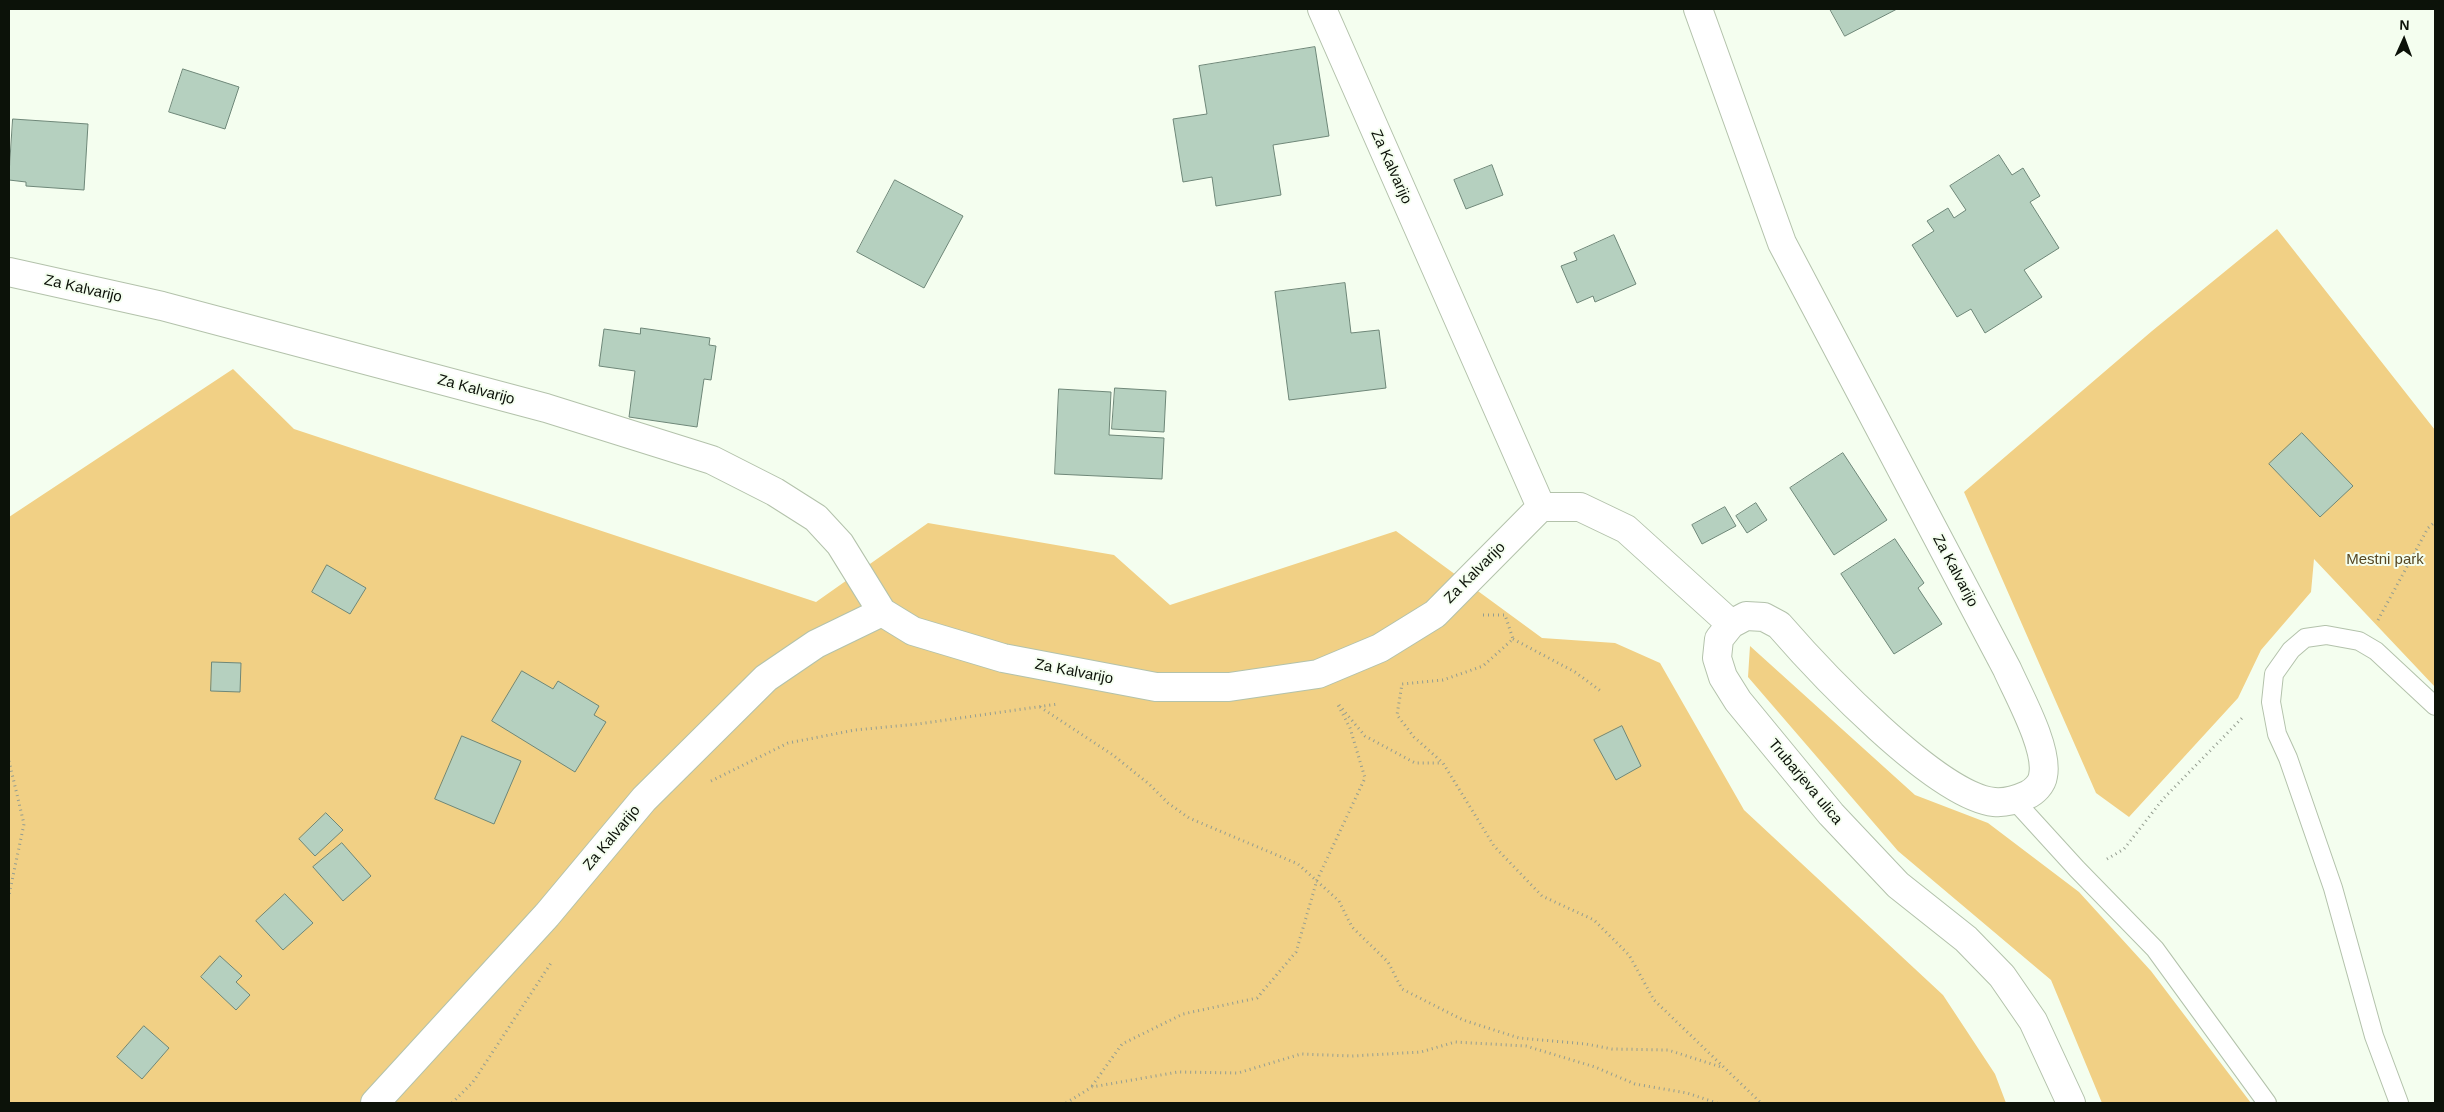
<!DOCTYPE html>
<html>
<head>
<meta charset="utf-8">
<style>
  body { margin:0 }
  #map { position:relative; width:2444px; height:1112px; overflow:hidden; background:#f4feef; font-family:Arial,sans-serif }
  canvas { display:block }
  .frame { position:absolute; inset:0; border:10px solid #0c1209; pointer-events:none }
  .north { position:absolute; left:2379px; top:15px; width:50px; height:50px; -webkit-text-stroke:4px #f4feef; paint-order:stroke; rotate:2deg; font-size:14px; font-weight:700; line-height:20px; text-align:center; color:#0c1209 }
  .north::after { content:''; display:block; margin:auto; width:18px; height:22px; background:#0c1209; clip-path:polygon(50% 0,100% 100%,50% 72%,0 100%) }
</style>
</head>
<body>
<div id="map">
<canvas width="2444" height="1112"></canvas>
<div class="frame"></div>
<div class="north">N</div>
</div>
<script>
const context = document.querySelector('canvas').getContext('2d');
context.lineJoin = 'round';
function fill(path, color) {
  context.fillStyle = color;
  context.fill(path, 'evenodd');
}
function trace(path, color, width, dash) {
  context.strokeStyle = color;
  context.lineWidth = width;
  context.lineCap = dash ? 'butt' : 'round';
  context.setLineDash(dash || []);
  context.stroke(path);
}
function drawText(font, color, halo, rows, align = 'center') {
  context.font = font + ' Arial,sans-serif';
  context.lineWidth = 4;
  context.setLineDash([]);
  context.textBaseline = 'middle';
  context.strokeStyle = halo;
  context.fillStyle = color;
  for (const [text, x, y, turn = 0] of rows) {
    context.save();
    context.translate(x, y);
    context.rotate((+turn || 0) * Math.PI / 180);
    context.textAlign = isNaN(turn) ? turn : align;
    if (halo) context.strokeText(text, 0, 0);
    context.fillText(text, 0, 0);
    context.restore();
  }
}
fill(new Path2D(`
  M2277 229 2435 430V687L2314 559 2311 592 2261 650 2238 698 2129 817 2096 793 1964 492 2152 331Z
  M233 369 294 429 816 602 928 523 1114 555 1170 605 1396 531 1542 638 1615 643 1660 663 1744 810 1943 995 1995 1074 2006 1103H9V517Z
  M1750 646 1915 795 1988 823 2079 892 2151 971 2251 1103H2102L2051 980 1898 851 1748 677Z`), '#f1d085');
const building = new Path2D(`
  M1830 9H1897L1845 36Z
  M1315 47 1329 136 1273 145 1281 195 1216 206 1212 177 1183 182 1173 119 1207 114 1199 66Z
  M183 69 239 87 225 129 169 112Z
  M13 119 88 124 84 190 26 186V182L9 180Z
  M1999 155 2012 175 2023 168 2040 196 2030 202 2059 248 2024 270 2042 297 1985 333 1971 309 1957 317 1912 245 1934 231 1927 221 1948 208 1954 218 1966 210 1950 186Z
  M1492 165 1503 195 1466 209 1454 180Z
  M895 180 963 216 924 288 857 252Z
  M1614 235 1636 284 1595 302 1593 296 1577 303 1561 266 1577 260 1574 253Z
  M1345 283 1351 333 1379 330 1386 388 1289 400 1275 292Z
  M641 328 710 338 709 345 716 346 711 380 704 379 697 427 629 417 635 371 599 366 604 329 640 334Z
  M1115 388 1166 391 1164 432 1112 429Z
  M1059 389 1111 392 1109 435 1164 438 1162 479 1055 474Z
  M2302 433 2353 486 2320 517 2269 464Z
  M1843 453 1887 520 1834 555 1790 488Z
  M1756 503 1767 520 1747 533 1736 516Z
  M1725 507 1736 526 1702 544 1692 525Z
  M1895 539 1924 583 1918 588 1942 624 1894 654 1841 574Z
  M327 565 366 588 350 614 312 592Z
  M212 662 241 663 240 692 211 691Z
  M522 671 553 689 558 681 599 706 594 715 606 722 575 772 492 721Z
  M1622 726 1641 766 1616 780 1594 740Z
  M462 736 521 761 494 824 435 799Z
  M326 813 343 830 315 856 299 839Z
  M342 843 371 876 343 901 313 867Z
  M285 894 313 923 283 950 256 921Z
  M220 956 242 976 236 982 250 995 236 1010 201 977Z
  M144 1026 169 1048 142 1079 117 1057Z`);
fill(building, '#b5d0bf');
trace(building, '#6e8778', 1);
const lane = new Path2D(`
  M2015 801 2077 869 2155 949 2267 1103
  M2399 1103 2374 1036 2333 888 2288 758 2277 734 2271 702 2274 674 2291 650 2305 638 2326 635 2359 641 2376 651 2435 706`);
const street = new Path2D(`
  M1322 9 1541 507
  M1698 9 1782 243 2007 669C2018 694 2049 749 2043 776 2042 784 2034 792 2027 795 2016 800 2005 803 1994 802 1936 796 1818 670 1779 625L1764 617 1746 616 1731 624 1719 639 1717 658 1723 677 1738 701 1831 814 1898 885 1966 939 2002 976 2033 1021 2071 1103
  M9 272 162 306 546 408 712 460 775 492 816 518 840 544 882 612 913 631 1003 658 1156 687H1229L1318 674 1380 648 1435 614 1541 507
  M1541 507H1580L1626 529 1731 624
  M375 1103 547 915 644 799 766 678 816 644 882 612`);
trace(lane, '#b3c2ab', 20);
trace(street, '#b3c2ab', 30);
trace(new Path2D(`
  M1483 615H1505L1513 639 1483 666 1443 680 1402 684 1397 715 1414 737 1443 763 1494 846 1542 896 1594 920 1629 955 1654 1000 1761 1103
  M2378 620 2428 528 2435 522
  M1513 639 1575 672 1602 692
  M1339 705 1365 736 1415 763H1441
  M1040 707 1113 755 1149 784 1168 803 1189 818 1298 864 1339 901 1352 927 1388 962 1402 989 1463 1020 1519 1038 1586 1044 1612 1049 1668 1050 1721 1067
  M9 761 24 824 9 895
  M711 781 788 743 855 730 918 724 1058 704
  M2107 859 2124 849 2163 799 2244 716
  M1092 1086 1122 1044 1183 1014 1257 998 1296 952 1317 880 1365 778 1350 728 1337 703
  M452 1103 473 1082 551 963
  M1066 1103 1092 1087 1178 1072 1238 1073 1301 1054 1352 1056 1421 1052 1455 1042 1526 1046 1595 1067 1635 1084 1687 1093 1717 1103`), '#949d90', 3, [1, 4]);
trace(lane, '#fff', 18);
trace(street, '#fff', 28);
drawText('15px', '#0c1209', '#f4feef', [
  ["Za Kalvarijo",1391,167,66],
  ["Za Kalvarijo",83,289,13],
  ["Za Kalvarijo",476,390,15],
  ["Za Kalvarijo",1955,571,62],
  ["Za Kalvarijo",1475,573,-45],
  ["Za Kalvarijo",1074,672,11],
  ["Trubarjeva ulica",1805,782,50],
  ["Za Kalvarijo",612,838,-50]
]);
drawText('15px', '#564621', '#f4feef', [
  ["Mestni park",2385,560]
]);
</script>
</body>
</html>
